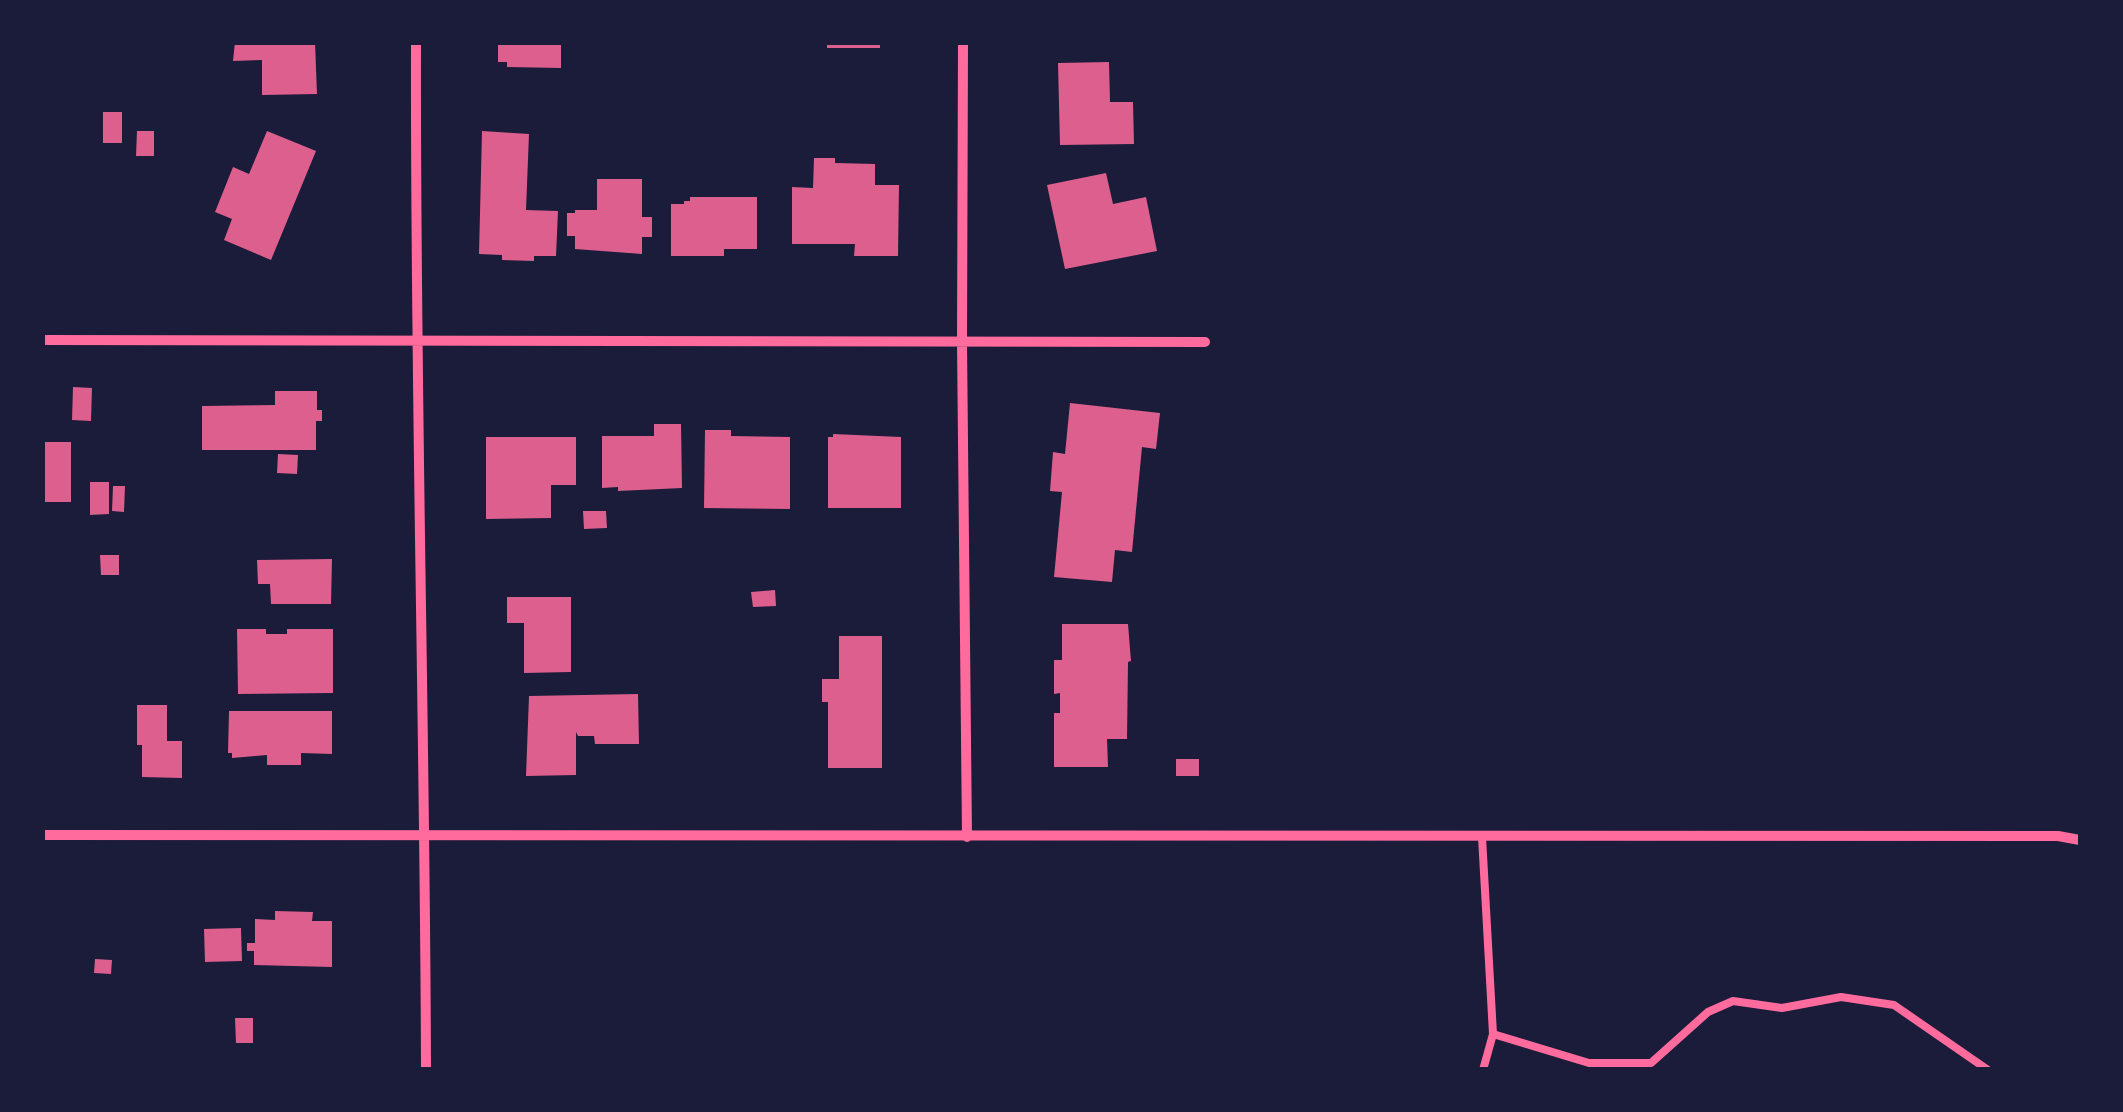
<!DOCTYPE html>
<html>
<head>
<meta charset="utf-8">
<style>
  body { margin:0 }
  #map { position:relative; width:2123px; height:1112px; overflow:hidden; background:#1b1b3a; font-family:"PT Sans",sans-serif }
  canvas { display:block }
  .frame { position:absolute; inset:0; border:45px solid #1b1b3a; pointer-events:none }
</style>
</head>
<body>
<div id="map">
<canvas width="2123" height="1112"></canvas>
<div class="frame"></div>
</div>
<script>
const context = document.querySelector('canvas').getContext('2d');
context.lineJoin = 'round';
function fill(path, color) {
  context.fillStyle = color;
  context.fill(path, 'evenodd');
}
function trace(path, color, width, dash) {
  context.strokeStyle = color;
  context.lineWidth = width;
  context.lineCap = dash ? 'butt' : 'round';
  context.setLineDash(dash || []);
  context.stroke(path);
}
fill(new Path2D(`
  M235 42H315L317 94 262 95V60L233 61Z
  M498 42H561V68L507 67V62H498Z
  M827 42H880V48H827Z
  M1109 62 1110 102H1133L1134 144 1060 145 1058 63Z
  M103 112H122V143H103Z
  M137 131H154V156H136Z
  M267 131 316 151 271 260 224 240 232 219 215 212 233 167 249 174Z
  M482 131 529 134 526 210 558 211 556 256H534V261L502 260V255L479 254Z
  M814 158H835V163L875 164V185H899L898 256H854L855 244H792V187L813 188Z
  M1106 173 1113 204 1146 197 1157 251 1065 269 1047 185Z
  M597 179H642V217H652V237H642V254L575 249V236H567V213H575V210H597Z
  M690 197H757V249H724V256H671V204H684V201H690Z
  M73 387 92 388 91 421 72 420Z
  M275 391H317V410H322V421H316V450H202V406L275 405Z
  M1070 403 1160 413 1156 449 1142 447 1132 552 1115 550 1112 582 1054 577 1062 492 1050 491 1053 452 1065 454Z
  M654 424H681L682 488 618 491V487L602 488V436H654Z
  M705 430H731V436L790 437V509L704 508Z
  M833 434 901 437V508H828V437H833Z
  M486 437H576V485H551V518L486 519Z
  M42 442H71V502H42Z
  M278 454 298 455 297 474 277 473Z
  M90 482H109V514L90 515Z
  M113 486H125L124 512 112 511Z
  M583 511H606L607 528 584 529Z
  M100 555H119V575H101Z
  M332 559 331 604H271L270 584H258L257 560Z
  M775 590 776 606 753 607 751 592Z
  M507 597H571V672L524 673V623H507Z
  M1062 624H1128L1131 661 1128 662 1127 739H1107L1108 767H1054V713H1060V693L1054 694V660H1062Z
  M237 629H266V634H287V629H333V693L238 694Z
  M839 636H882V768H828V702H822V679H839Z
  M638 694 639 744H595L594 736H578L576 732V775L526 776 529 696Z
  M137 705H167V741H182V778L142 777V745H137Z
  M229 711H332V754L301 753V765H267V755L232 758V753H228Z
  M1176 759H1199V776H1176Z
  M275 911 313 912 312 921H332V967L254 965V951H247V943H255V919L275 920Z
  M241 928 242 961 205 962 204 929Z
  M95 959 112 960 111 974 94 973Z
  M235 1018H253V1043H236Z`), '#dd5f8e');
trace(new Path2D(`
  M1482 837 1493 1034 1483 1070
  M1493 1034 1589 1063H1651L1708 1012 1733 1001 1782 1008 1841 997 1894 1005 1988 1070`), '#ff6b9d', 8);
trace(new Path2D(`
  M416 42C415 385 425 727 426 1070
  M963 42 962 343 967 837
  M42 340 1205 342
  M42 835 2058 836 2080 840`), '#ff6b9d', 10);
</script>
</body>
</html>
